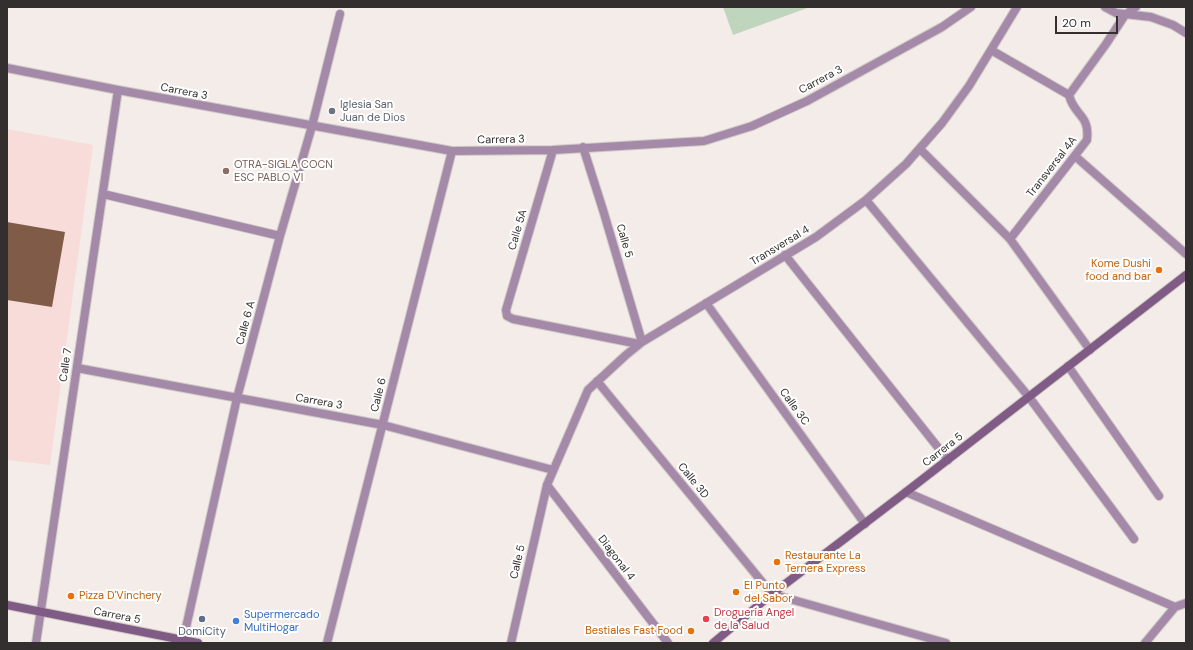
<!DOCTYPE html>
<html>
<head>
<meta charset="utf-8">
<style>
  body { margin:0 }
  #map { position:relative; width:1193px; height:650px; overflow:hidden; background:#f3ece8; font-family:"DM Sans",sans-serif }
  canvas { display:block }
  .frame { position:absolute; inset:0; border:8px solid #322f2e; pointer-events:none }
  .scale { position:absolute; left:1055px; top:16px; width:63px; height:18px; box-sizing:border-box; border:2px solid #322f2e; border-top:0; padding-left:5px; font-size:12px; line-height:14px; white-space:nowrap; color:#322f2e; -webkit-text-stroke:3px #fff; paint-order:stroke }
</style>
</head>
<body>
<div id="map">
<canvas width="1193" height="650"></canvas>
<div class="frame"></div>
<div class="scale">20 m</div>
</div>
<script>
const context = document.querySelector('canvas').getContext('2d');
context.lineJoin = 'round';
function fill(path, color) {
  context.fillStyle = color;
  context.fill(path, 'evenodd');
}
function trace(path, color, width, dash) {
  context.strokeStyle = color;
  context.lineWidth = width;
  context.lineCap = dash ? 'butt' : 'round';
  context.setLineDash(dash || []);
  context.stroke(path);
}
function drawText(font, color, halo, rows, align = 'center') {
  context.font = font + ' "DM Sans",sans-serif';
  context.lineWidth = 4;
  context.setLineDash([]);
  context.textBaseline = 'middle';
  context.strokeStyle = halo;
  context.fillStyle = color;
  for (const [text, x, y, turn = 0] of rows) {
    context.save();
    context.translate(x, y);
    context.rotate((+turn || 0) * Math.PI / 180);
    context.textAlign = isNaN(turn) ? turn : align;
    if (halo) context.strokeText(text, 0, 0);
    context.fillText(text, 0, 0);
    context.restore();
  }
}
fill(new Path2D(`
  M7 129 93 145 50 465 7 460Z`), '#f7dcd9');
fill(new Path2D(`
  M723 7H810L733 35Z`), '#c0d5bd');
fill(new Path2D(`
  M7 222 65 232 52 307 7 300Z`), '#805c48');
const street = new Path2D(`
  M1105 7 1116 13 1151 17 1173 25 1186 33
  M991 50 1069 95
  M7 68 118 90 452 151 553 150 704 141 752 126 807 101 942 27 971 7
  M583 147 603 210 642 342
  M920 149 1010 239 1090 350
  M553 150 506 310 507 316 513 319 639 344
  M1075 156 1186 254
  M103 194 280 236
  M866 200 1029 397 1134 539
  M1010 239 1087 140C1090 114 1074 116 1069 95L1106 44 1125 15 1136 7
  M785 255 948 460
  M706 303 865 524
  M1068 366 1159 496
  M77 368 383 425 553 470
  M597 381 772 594 946 643
  M547 485 668 643
  M906 492 1175 607
  M183 641 237 398 280 236 312 126 340 14
  M36 643 118 90
  M327 643 452 151
  M511 643 547 485 588 390 626 355 642 342 816 237 866 200 906 164 942 123 969 86 1017 7
  M1145 643 1175 607 1186 603`);
const secondary = new Path2D(`
  M7 605 198 643
  M713 643 772 594 906 492 1186 275`);
trace(street, '#d0cac7', 10);
trace(secondary, '#d0cac7', 10);
trace(street, '#a48aa8', 8);
trace(secondary, '#805b85', 8);
for (const [x, y, r, color] of [
  [332,111,4,"#6b7280"],
  [226,171,4,"#8d6e63"],
  [1159,270,4,"#e8710a"],
  [777,562,4,"#e8710a"],
  [736,592,4,"#e8710a"],
  [71,596,4,"#e8710a"],
  [202,619,4,"#5c6f8a"],
  [706,619,4,"#e0444e"],
  [236,621,4,"#3f7fe0"],
  [691,631,4,"#e8710a"]
]) {
  const dot = new Path2D();
  dot.arc(x, y, r, 0, 2 * Math.PI);
  context.fillStyle = color;
  context.fill(dot);
  trace(dot, '#fff', 1.5);
}
drawText('11px', '#322f2e', '#fff', [
  ["Carrera 3",821,80,-28],
  ["Carrera 3",184,92,11],
  ["Carrera 3",501,140,-1],
  ["Transversal 4A",1052,167,-52],
  ["Calle 5A",518,230,-74],
  ["Calle 5",624,241,74],
  ["Transversal 4",780,246,-31],
  ["Calle 6 A",246,323,-75],
  ["Calle 7",66,365,-82],
  ["Calle 6",379,395,-76],
  ["Carrera 3",319,402,10],
  ["Calle 3C",794,407,54],
  ["Carrera 5",943,450,-38],
  ["Calle 3D",693,481,51],
  ["Diagonal 4",616,558,53],
  ["Calle 5",518,562,-77],
  ["Carrera 5",117,616,11]
]);
drawText('11px', '#5b616d', '#fff', [
  ["Iglesia San",340,105],
  ["Juan de Dios",340,118]
], 'left');
drawText('11px', '#785e54', '#fff', [
  ["OTRA-SIGLA COCN",234,165],
  ["ESC PABLO VI",234,178]
], 'left');
drawText('11px', '#c56008', '#fff', [
  ["Kome Dushi",1151,264,"right"],
  ["food and bar",1151,277,"right"],
  ["Restaurante La",785,556],
  ["Ternera Express",785,569],
  ["El Punto",744,586],
  ["del Sabor",744,599],
  ["Pizza D'Vinchery",79,596],
  ["Bestiales Fast Food",683,631,"right"]
], 'left');
drawText('11px', '#be3a42', '#fff', [
  ["Droguería Angel",714,613],
  ["de la Salud",714,626]
], 'left');
drawText('11px', '#366cbe', '#fff', [
  ["Supermercado",244,615],
  ["MultiHogar",244,628]
], 'left');
drawText('11px', '#4e5e75', '#fff', [
  ["DomiCity",202,632]
]);
</script>
</body>
</html>
